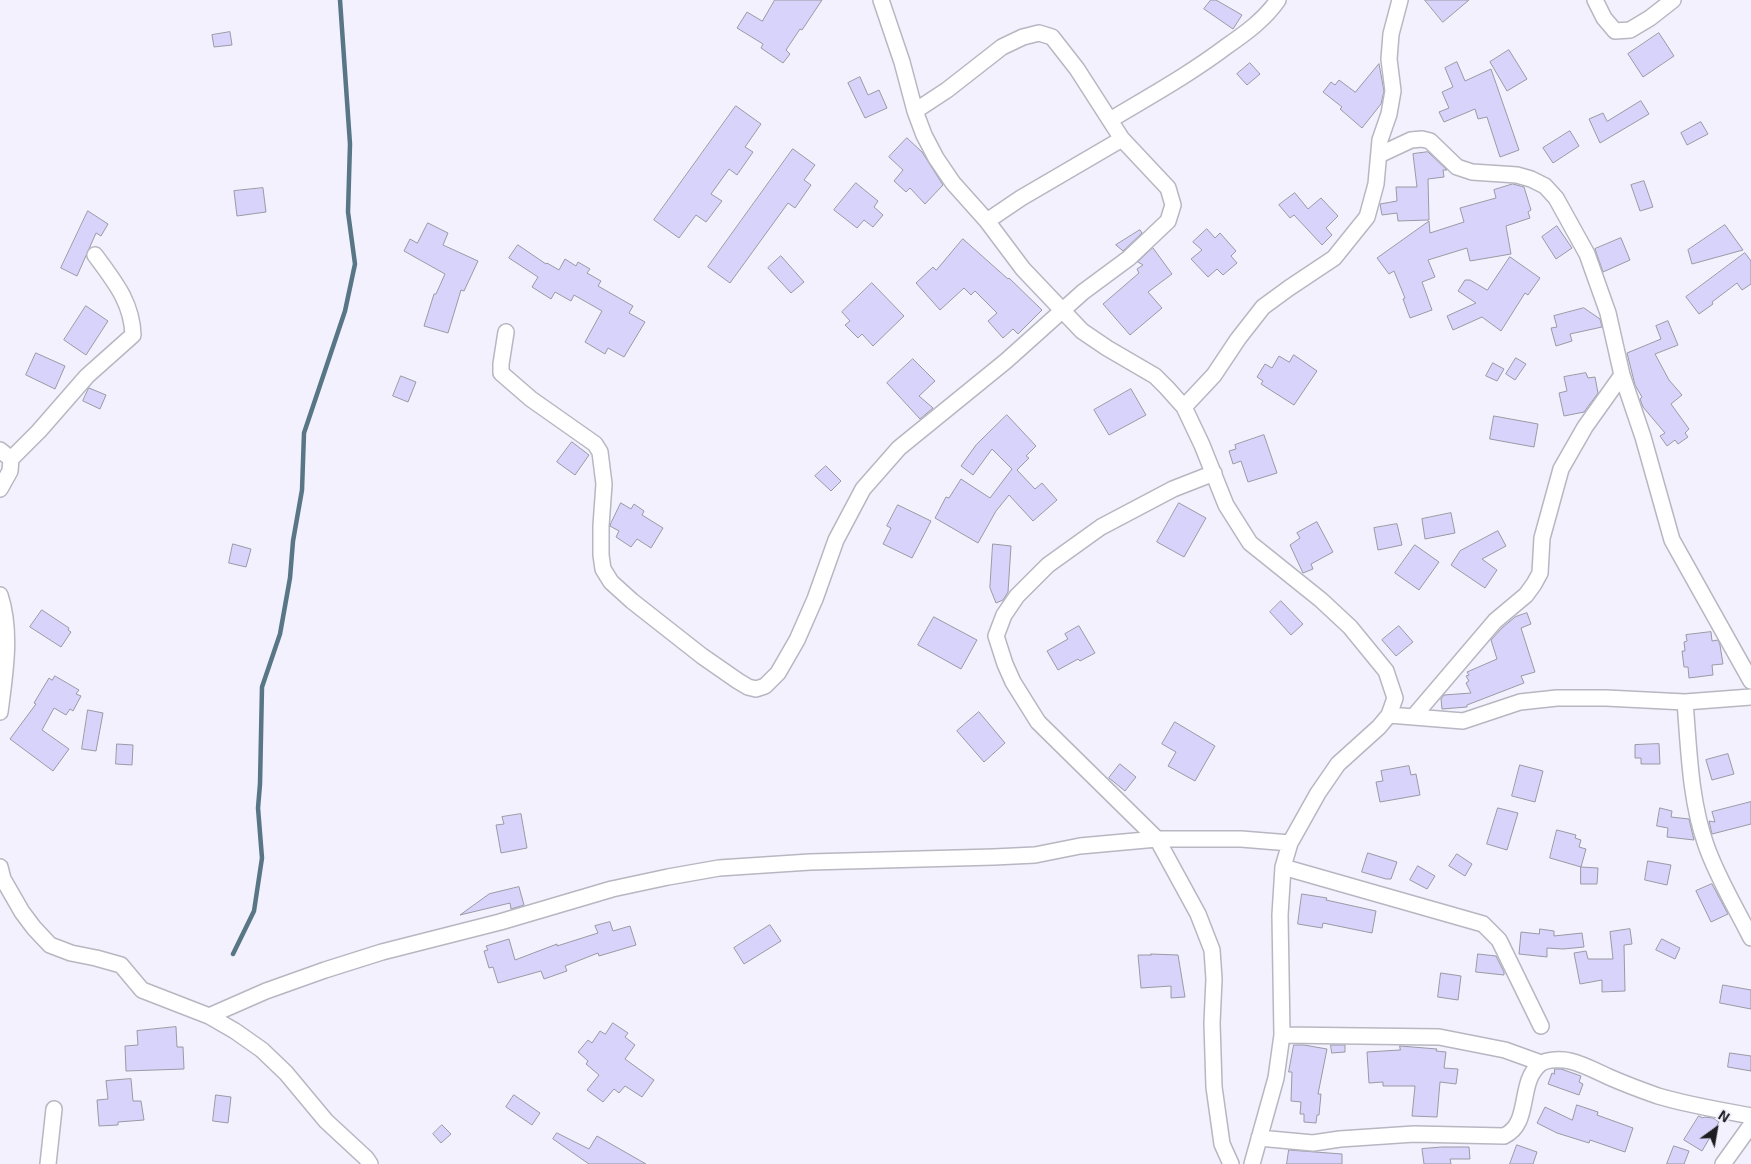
<!DOCTYPE html>
<html>
<head>
<meta charset="utf-8">
<style>
  body { margin:0 }
  #map { position:relative; width:1751px; height:1164px; overflow:hidden; background:#f2f1fd; font-family:"Exo 2",sans-serif }
  canvas { display:block }
  .north { position:absolute; left:1691px; top:1104px; width:50px; height:50px; -webkit-text-stroke:4px #f2f1fd; paint-order:stroke; rotate:32deg; font-size:14px; font-weight:700; line-height:20px; text-align:center; color:#1d1c20 }
  .north::after { content:''; display:block; margin:auto; width:18px; height:22px; background:#1d1c20; clip-path:polygon(50% 0,100% 100%,50% 72%,0 100%) }
</style>
</head>
<body>
<div id="map">
<canvas width="1751" height="1164"></canvas>
<div class="north">N</div>
</div>
<script>
const context = document.querySelector('canvas').getContext('2d');
context.lineJoin = 'round';
function trace(path, color, width, dash) {
  context.strokeStyle = color;
  context.lineWidth = width;
  context.lineCap = dash ? 'butt' : 'round';
  context.setLineDash(dash || []);
  context.stroke(path);
}
function fill(path, color) {
  context.fillStyle = color;
  context.fill(path, 'evenodd');
}
trace(new Path2D(`
  M233 954 254 911 262 858 258 808 260 784 262 687 280 634 290 578 293 541 302 490 304 433 345 311 355 264 348 212 350 144 340 0`), '#587685', 4.5);
const building = new Path2D(`
  M775 0H822L802 30 800 29 786 50 790 54 783 63 761 48 763 44 737 28 747 12 762 21Z
  M1211 0H1216L1242 15 1233 29 1204 9Z
  M1425 0H1469L1443 22Z
  M230 32 232 45 214 47 212 35Z
  M1659 33 1674 56 1643 77 1628 54Z
  M1509 50 1527 79 1507 91 1490 62Z
  M1457 62 1465 81 1491 69 1519 150 1500 157 1487 117 1478 119 1475 109 1444 122 1439 112 1449 108 1442 92 1453 87 1445 68Z
  M1250 63 1260 74 1247 85 1237 74Z
  M1379 64 1384 91 1381 104 1362 128 1340 109 1342 107 1323 92 1331 82 1335 85 1339 80 1355 92Z
  M860 77 868 95 879 90 887 108 865 118 848 83Z
  M1641 101 1649 114 1600 143 1589 119 1603 113 1607 121Z
  M736 106 761 124 745 147 753 152 737 175 729 169 711 194 722 201 706 222 696 215 679 238 654 220Z
  M1701 122 1708 134 1687 145 1681 133Z
  M1570 131 1579 146 1553 163 1543 148Z
  M907 138 922 152 943 185 925 204 910 188 906 192 894 181 903 170 889 157Z
  M793 149 815 165 804 180 811 185 795 208 788 203 730 283 708 267Z
  M1428 152 1447 170H1443L1444 177 1428 179 1429 220 1398 221 1397 213 1382 215 1380 204 1397 201 1396 187H1417L1413 154Z
  M1644 181 1653 207 1640 211 1631 185Z
  M856 183 878 201 874 207 883 215 873 227 864 220 857 228 834 210Z
  M1513 184 1524 187 1531 210 1528 212 1530 218 1506 226 1511 254 1470 261 1467 248 1428 260 1435 277 1422 282 1432 310 1410 318 1403 299 1405 298 1394 271 1389 274 1377 258 1429 221 1430 233 1464 222 1460 208 1496 198 1494 190Z
  M263 188 266 212 237 216 234 191Z
  M1295 193 1308 209 1321 198 1338 216 1326 228 1332 235 1322 245 1294 215 1290 218 1279 205Z
  M88 211 108 224 101 236 96 233 77 276 61 268Z
  M428 223 448 233 443 245 478 261 464 291 461 290 448 333 424 326 434 294H436L445 274 404 251 410 239 417 243Z
  M1725 225 1743 250 1692 264 1688 250Z
  M1557 226 1572 248 1556 259 1542 237Z
  M1207 229 1215 238 1220 233 1236 251 1231 256 1237 263 1223 275 1217 269 1208 277 1191 259 1202 250 1193 242Z
  M1140 230 1142 233 1123 251 1116 245Z
  M1621 238 1630 260 1603 272 1595 249Z
  M963 239 1008 279 1009 278 1042 310 1018 334 1013 329 1003 338 988 321 997 313 975 291 971 295 964 288 940 310 916 283 933 267 936 270Z
  M518 245 546 264 547 263 559 270 565 259 576 266 578 262 590 269 587 273 601 281 598 286 633 306 629 313 645 322 624 357 608 348 605 354 585 342 602 311 574 295 571 301 555 292 551 299 532 287 538 277 509 258Z
  M1153 248 1172 274 1148 292 1162 308 1130 335 1103 304 1139 273 1137 269 1143 265 1138 262Z
  M1745 253 1751 261V284L1742 290 1737 283 1712 302 1713 304 1699 314 1686 297Z
  M781 256 804 282 791 293 768 268Z
  M1510 257 1540 278 1528 295 1525 293 1501 331 1482 317 1453 330 1447 316 1476 303 1458 291 1465 280H1470L1487 290Z
  M872 283 904 316 873 346 862 334 858 338 845 325 850 321 842 312Z
  M86 306 108 321 86 355 64 340Z
  M1584 308 1600 319 1602 327 1570 334 1572 341 1556 346 1551 328 1557 327 1554 316Z
  M1668 321 1678 345 1655 354 1669 380 1682 395 1671 404 1689 429 1685 433 1688 437 1678 444 1675 440 1667 446 1660 436 1665 433 1643 407 1640 399 1642 397 1635 385 1627 353 1661 339 1656 326Z
  M36 353 65 366 55 389 26 375Z
  M1294 355 1317 371 1294 405 1261 384 1263 381 1257 377 1265 364 1272 368 1279 356 1289 362Z
  M1516 358 1526 364 1515 380 1506 374Z
  M913 359 935 381 919 396 933 408 920 419 887 383Z
  M1493 363 1504 369 1497 381 1486 376Z
  M1586 373 1588 378 1595 377 1598 393 1584 412 1564 416 1559 393 1567 391 1564 377Z
  M401 376 416 382 408 402 393 396Z
  M89 388 106 395 100 409 83 401Z
  M1131 389 1146 415 1109 435 1094 410Z
  M1007 415 1036 446 1026 456 1029 458 1017 470 1035 489 1042 483 1057 500 1033 521 1009 495 996 511 978 543 935 518 946 497 949 498 961 479 990 498 1012 469 992 449 973 475 961 466 976 445Z
  M1494 416 1538 424 1534 447 1490 439Z
  M1264 435 1277 473 1248 482 1241 461 1233 464 1229 451 1236 449 1235 445Z
  M572 442 589 455 575 475 557 462Z
  M826 466 841 481 831 491 815 476Z
  M621 503 631 509 634 504 644 511 642 515 663 528 651 548 637 539 631 547 616 537 619 531 610 526 611 523Z
  M1179 503 1206 518 1184 557 1157 542Z
  M898 505 931 521 912 558 883 544 891 528 887 526Z
  M1451 513 1455 533 1425 539 1422 519Z
  M1317 522 1333 552 1311 564 1313 569 1303 573 1290 545 1300 538 1297 533Z
  M1397 524 1402 545 1378 550 1374 528Z
  M1498 531 1506 546 1482 559 1497 570 1485 588 1451 565 1460 551Z
  M233 544 251 549 246 567 229 563Z
  M993 544 1011 546 1008 592 1003 600 996 603 990 588Z
  M1415 545 1439 562 1419 590 1395 573Z
  M1281 601 1303 624 1291 635 1270 612Z
  M42 610 69 628 68 630 71 632 61 647 30 627Z
  M1527 613 1531 624 1521 628 1535 672 1521 676 1524 683 1467 705V707L1442 709 1441 699 1444 695 1471 693 1466 683 1469 681 1466 676 1469 675 1467 672 1497 659 1491 640 1502 628 1515 617Z
  M934 617 977 640 961 669 918 645Z
  M1079 626 1095 653 1080 661 1078 659 1058 670 1047 651 1068 639 1065 634Z
  M1399 626 1413 642 1396 656 1382 640Z
  M1711 632 1712 641 1718 640 1720 645 1723 664 1712 665 1713 675 1689 678 1688 667H1684L1682 651H1685L1684 642 1687 641 1686 635Z
  M55 676 79 690 76 694 81 696 73 711 70 709 66 715 54 708 42 730 69 749 53 771 10 739 36 704 34 703 49 678 52 680Z
  M88 710 103 713 96 751 82 749Z
  M979 712 1005 743 984 762 957 731Z
  M1175 722 1215 746 1195 781 1168 766 1176 752 1162 744Z
  M117 744 133 745 132 765 116 764Z
  M1659 744 1660 764H1641V758H1635V745Z
  M1728 754 1734 774 1712 780 1706 760Z
  M1120 764 1136 777 1125 791 1109 778Z
  M1520 765 1543 771 1535 802 1512 796Z
  M1409 766 1411 775 1416 774 1420 795 1380 802 1376 782 1383 781 1381 771Z
  M1751 802V824L1712 834 1709 821 1715 822 1712 812Z
  M1498 808 1518 813 1507 850 1487 844Z
  M1660 808 1672 811 1671 817 1689 819 1694 840 1667 837 1668 828 1657 826Z
  M521 814 527 848 501 853 496 825 504 824 502 817Z
  M1557 830 1576 835 1575 838 1581 840 1579 847 1586 849 1581 867 1550 858Z
  M1368 853 1397 862 1391 879H1386L1362 872Z
  M1457 854 1472 864 1465 876 1449 866Z
  M1648 861 1671 865 1667 885 1645 880Z
  M1418 866 1435 876 1427 889 1410 880Z
  M1581 867 1598 868 1597 884H1581Z
  M1712 884 1728 914 1711 922 1696 891Z
  M519 887 524 905 511 909 510 903 460 915 489 894Z
  M1302 894 1327 898 1326 900 1376 911 1372 933 1323 923 1322 928 1298 924Z
  M610 922 613 931 630 926 636 945 599 956 598 953 565 966 567 971 544 979 541 971 498 983 493 967 489 968 484 951 488 950 486 946 509 939 515 960 557 944V946L598 933 595 926Z
  M770 925 781 941 744 964 734 948Z
  M1540 929 1554 931V936L1582 933 1584 947 1563 949 1547 948V957L1519 954 1521 932 1539 934Z
  M1630 929 1632 944 1624 945 1625 991 1602 992V980L1580 984 1574 953 1586 951 1588 959H1613L1610 932Z
  M1662 939 1680 948 1675 959 1656 950Z
  M1151 954 1178 955 1185 997 1171 998V986L1141 988 1138 955H1151Z
  M1478 954 1496 956 1504 972V975L1476 972Z
  M1441 973 1461 976 1458 1000 1438 997Z
  M1723 985 1751 990V1009L1720 1003Z
  M613 1023 628 1033 625 1037 635 1045 625 1059 654 1080 642 1097 625 1086 619 1093 614 1089 603 1102 587 1090 599 1075 586 1064 588 1061 578 1052 588 1040 592 1043 600 1031 605 1034Z
  M176 1027 177 1047H183L184 1069 126 1071 125 1046 138 1045 137 1031Z
  M1294 1045H1304L1327 1049 1318 1094H1321L1319 1115H1317L1316 1123 1304 1122V1114H1300L1301 1102 1291 1101 1292 1072H1289Z
  M1331 1045H1345V1052L1332 1053Z
  M1400 1046 1437 1049 1436 1051 1446 1052 1444 1068 1458 1069 1456 1084 1440 1082 1437 1117 1412 1116 1415 1086H1383V1082L1369 1083 1367 1052 1400 1050Z
  M1730 1053 1751 1056V1071L1728 1067Z
  M1555 1069H1561L1581 1076 1579 1082 1583 1084 1579 1095 1548 1084 1552 1073 1554 1074Z
  M131 1079 133 1101H141L144 1120 118 1122V1125L99 1126 97 1100 108 1099 106 1081Z
  M216 1095 231 1097 228 1123 213 1121Z
  M514 1095 540 1113 532 1125 506 1107Z
  M1577 1105 1598 1112 1597 1115 1633 1128 1625 1152 1590 1140 1589 1143 1557 1133 1537 1123 1545 1107 1572 1120Z
  M1699 1116 1703 1118 1704 1117 1713 1118 1719 1122 1702 1151 1684 1140Z
  M442 1125 451 1134 441 1143 433 1134Z
  M557 1133 589 1149 597 1136 646 1164H589L553 1139Z
  M1517 1145 1537 1152 1533 1164H1510Z
  M1674 1146 1689 1151 1684 1164H1667Z
  M1442 1147H1469L1470 1159H1450L1451 1164H1424L1422 1149Z
  M1289 1150 1342 1154V1164H1287Z`);
fill(building, '#d7d3fb');
trace(building, '#9a99a4', 1);
const street = new Path2D(`
  M881 0 902 62 915 111 924 135 936 158 953 183 987 221 1023 269 1082 331 1107 348 1155 376 1167 388 1184 407 1202 445 1226 505 1250 543 1321 600 1350 627 1386 671 1395 698 1389 715 1379 727 1338 764 1318 793 1290 843 1283 867 1280 915 1282 1035 1276 1078 1252 1164
  M1595 0 1604 18 1615 31 1630 30 1650 18 1673 0
  M1110 120C1150 96 1190 74 1227 46 1246 33 1265 19 1278 0
  M1379 155 1411 140 1422 139 1430 141 1457 167 1472 172 1517 175 1531 179 1545 186 1556 198 1587 254 1608 313 1622 375 1643 437 1672 540 1751 681
  M987 221 1021 198 1122 139
  M506 332 501 364V373L531 399 595 444 600 452 604 484 601 526V555L603 569 611 582 632 601 702 656 738 681 748 687 756 689 765 686 778 673 797 640 815 599 836 540 863 489 899 448 1006 361 1083 292 1129 258 1168 221 1173 205 1168 188 1122 139 1077 69 1052 37 1039 33 1023 37 1002 47 947 90 915 111
  M1184 407 1214 375 1238 339 1263 307 1289 288 1334 258 1367 217 1376 184 1380 140 1389 114 1393 91 1389 59 1391 34 1400 0
  M0 450 11 459 10 471 0 489
  M11 459 39 431 87 376 133 335C132 302 114 281 95 255
  M1214 473 1173 489 1101 527 1048 565 1017 596 1004 615 996 636 1005 664 1013 682 1038 722 1157 839 1198 914 1212 950 1214 979 1212 1023 1214 1087 1222 1144 1231 1164
  M0 595C12 632 5 673 0 712
  M1685 702C1689 750 1690 800 1706 845 1717 877 1736 908 1751 938
  M1389 715 1463 721 1520 702 1557 698H1606L1685 702 1751 697
  M1414 716 1495 621 1526 595 1534 584 1540 573 1542 538 1561 469 1585 427 1622 375
  M0 867 3 879 22 912 34 928 50 945 71 953 96 958 121 965 142 990 209 1016 235 1031 262 1050 286 1073 326 1121 366 1158 370 1164
  M1283 867 1483 924 1499 940 1541 1026
  M209 1016 266 991 325 970 382 952 500 922 612 889 668 877 719 868 810 862 994 857 1035 855 1080 846 1157 839H1241L1290 843
  M1282 1035 1439 1037 1505 1050 1541 1063
  M1259 1138 1313 1143 1340 1139 1414 1134 1504 1136C1532 1123 1517 1083 1540 1064 1547 1059 1562 1059 1570 1061 1583 1064 1596 1071 1609 1077 1625 1084 1641 1090 1658 1096 1688 1105 1720 1110 1751 1116
  M48 1164 54 1109
  M1723 1164 1751 1125`);
trace(street, '#b7b7c2', 18);
trace(street, '#fff', 15);
</script>
</body>
</html>
